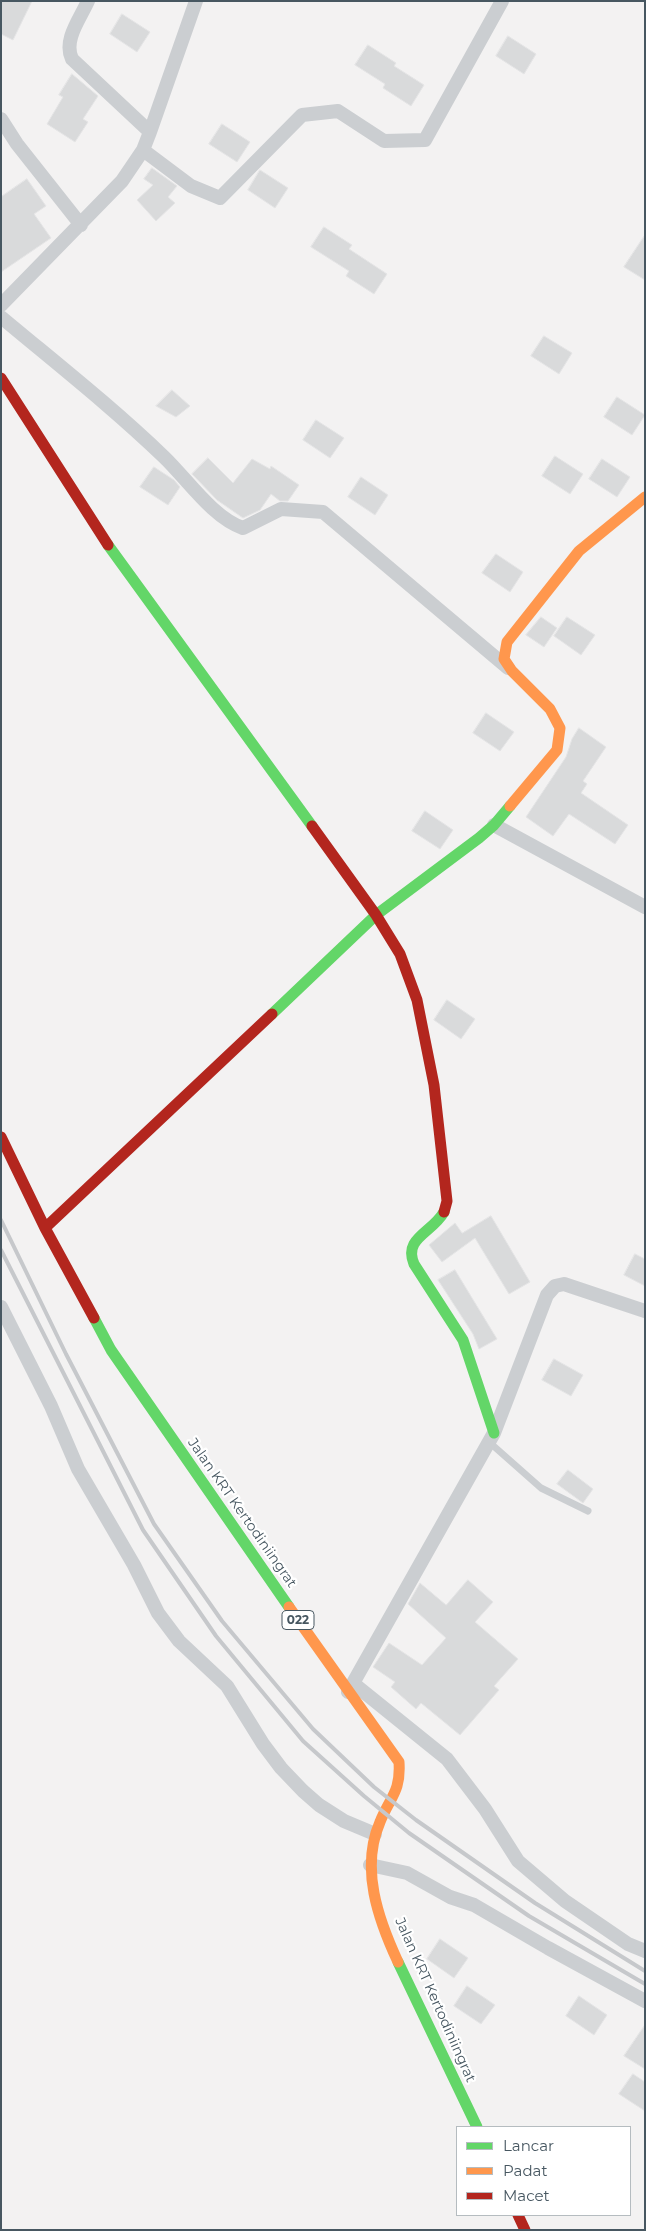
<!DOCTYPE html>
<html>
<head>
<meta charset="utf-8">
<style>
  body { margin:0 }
  #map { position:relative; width:646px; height:2231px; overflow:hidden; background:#f3f2f2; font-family:Montserrat,sans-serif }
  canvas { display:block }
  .frame { position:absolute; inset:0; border:2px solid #475761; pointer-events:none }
  .legend { position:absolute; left:456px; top:2126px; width:175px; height:90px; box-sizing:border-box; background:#fff; border:1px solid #b5bcc0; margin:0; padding:6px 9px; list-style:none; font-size:15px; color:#475761 }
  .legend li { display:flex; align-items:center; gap:10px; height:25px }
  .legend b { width:25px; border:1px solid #b5bcc0 }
</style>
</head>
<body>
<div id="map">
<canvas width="646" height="2231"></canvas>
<div class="frame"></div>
<ul class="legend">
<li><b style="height:6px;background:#63d668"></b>Lancar</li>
<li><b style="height:6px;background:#ff974d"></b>Padat</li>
<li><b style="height:6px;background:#b3261e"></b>Macet</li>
</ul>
</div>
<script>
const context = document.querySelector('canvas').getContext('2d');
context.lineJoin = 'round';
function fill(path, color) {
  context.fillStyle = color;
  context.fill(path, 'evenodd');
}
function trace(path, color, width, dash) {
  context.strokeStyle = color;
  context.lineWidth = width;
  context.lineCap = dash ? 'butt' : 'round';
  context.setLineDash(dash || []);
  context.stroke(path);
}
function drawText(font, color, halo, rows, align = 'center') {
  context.font = font + ' Montserrat,sans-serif';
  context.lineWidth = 4.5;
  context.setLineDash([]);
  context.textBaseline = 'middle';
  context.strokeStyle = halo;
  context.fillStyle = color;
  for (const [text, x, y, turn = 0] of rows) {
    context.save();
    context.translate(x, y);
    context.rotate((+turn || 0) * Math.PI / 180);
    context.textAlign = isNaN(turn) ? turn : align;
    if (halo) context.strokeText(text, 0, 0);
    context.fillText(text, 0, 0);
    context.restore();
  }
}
const building = new Path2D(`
  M1 1H32L13 40 1 34Z
  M122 14 150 32 137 52 110 34Z
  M508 36 536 54 524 74 496 56Z
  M368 45 396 63 394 66 424 85 411 106 383 88 385 84 355 65Z
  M72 74 98 96 83 119 88 122 75 142 47 124 63 97 59 95Z
  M222 124 250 142 237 162 209 144Z
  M152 168 177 186 168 197 175 203 156 221 137 200 153 185 144 179Z
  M260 170 288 188 275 208 248 190Z
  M27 179 46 206 34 214 51 238 1 272V197Z
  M324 227 352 245 349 249 387 274 374 294 346 276 349 271 311 247Z
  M645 235V280L624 267Z
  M544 336 572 353 559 374 531 356Z
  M172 390 190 406 176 417 156 406Z
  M617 397 645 415 632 435 604 417Z
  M316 420 344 438 330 458 303 440Z
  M555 456 583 474 570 494 542 476Z
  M208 458 233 483 252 459 270 469 271 466 299 485 288 501H280L271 494 260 510 243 518 217 500 192 474Z
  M602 459 630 477 617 497 589 479Z
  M154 467 174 480 180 487 168 505 140 487Z
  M361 477 388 495 375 515 348 497Z
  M496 554 523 572 510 592 482 573Z
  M541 617 557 628 544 647 526 635Z
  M567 617 595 635 581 655 554 636Z
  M486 713 514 732 500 751 473 733Z
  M579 728 606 747 583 781 587 784 581 793 628 825 615 844 569 814 553 836 526 817 566 757 572 739Z
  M425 811 453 830 440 849 412 831Z
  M447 1000 475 1019 461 1039 434 1020Z
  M491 1216 530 1282 509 1294 475 1238 442 1262 429 1245 455 1223 462 1233Z
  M635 1254 645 1259V1286L624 1275Z
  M455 1270 497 1339 479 1349 473 1334 438 1280Z
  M554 1359 583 1375 571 1396 542 1380Z
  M568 1470 593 1489 583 1503 557 1484Z
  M468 1580 493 1602 475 1622 518 1659 494 1686 499 1690 460 1735 421 1703 416 1709 391 1687 395 1682 373 1667 389 1643 422 1665 446 1638 408 1604 420 1583 446 1605Z
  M440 1939 468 1958 454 1978 427 1959Z
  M467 1986 495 2005 481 2024 454 2006Z
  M579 1996 607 2015 594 2035 566 2016Z
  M645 2025V2069L624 2056Z
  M633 2074 645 2082V2111L619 2094Z`);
fill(building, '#d9dadb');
trace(building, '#e4e4e5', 1);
trace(new Path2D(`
  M489 1442 541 1488 588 1511`), '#cbced1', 7);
trace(new Path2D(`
  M1 119 17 144 81 225
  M150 132 196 1
  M143 150 191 186 220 198 302 115 338 111 384 141 425 140 502 1
  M1 305 122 181 143 150 150 132 72 59C63 40 80 19 88 1
  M1 317C56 363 112 407 164 457 187 479 213 518 243 528L281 509 323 512 508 668
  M494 825 645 907
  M1 1307 51 1406 78 1469 134 1565 158 1613 179 1641 227 1686 263 1744 281 1768 303 1791 319 1805 344 1821 375 1834
  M354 1684 447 1759 485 1809 518 1861 565 1901 628 1944 645 1951
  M348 1692 494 1433 547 1295 555 1286 564 1284 645 1311
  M370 1865 407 1873 450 1897 474 1905 548 1948 645 2001`), '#cbced1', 14);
trace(new Path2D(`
  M108 545 312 826
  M272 1014 376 915 479 838 494 825 510 806
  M444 1212C432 1233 403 1238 414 1264L463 1340 494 1433
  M94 1318 111 1350 289 1607
  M398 1962 477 2127`), '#63d668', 11);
trace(new Path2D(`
  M510 806 557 750 560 728 550 709 512 671 504 659 507 642 579 551 645 497
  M289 1607 399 1762C401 1792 390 1797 380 1822 360 1868 378 1919 398 1962`), '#ff974d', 11);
trace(new Path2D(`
  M1 378 108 545
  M312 826 376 915 400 954 417 1000 434 1085 447 1201 444 1212
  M1 1137 45 1228 94 1318
  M45 1228 272 1014
  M518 2215 525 2230`), '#b3261e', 11);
trace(new Path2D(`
  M1 1220 66 1354 154 1524 222 1621 313 1729 374 1787 416 1820 535 1903 645 1971
  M1 1250 143 1530 216 1636 303 1741 364 1796 409 1833 529 1916 645 1984`), '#c6c8cb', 4);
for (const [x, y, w] of [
  [298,1620,32]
]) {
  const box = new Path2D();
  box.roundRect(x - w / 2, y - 9.5, w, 19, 4);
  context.fillStyle = '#fff';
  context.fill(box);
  trace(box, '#475761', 1);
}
drawText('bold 12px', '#475761', null, [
  ["022",298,1620]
]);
drawText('14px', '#475761', '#fff', [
  ["Jalan KRT Kertodiniingrat",242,1513,55],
  ["Jalan KRT Kertodiniingrat",435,2000,66]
]);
</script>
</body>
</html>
